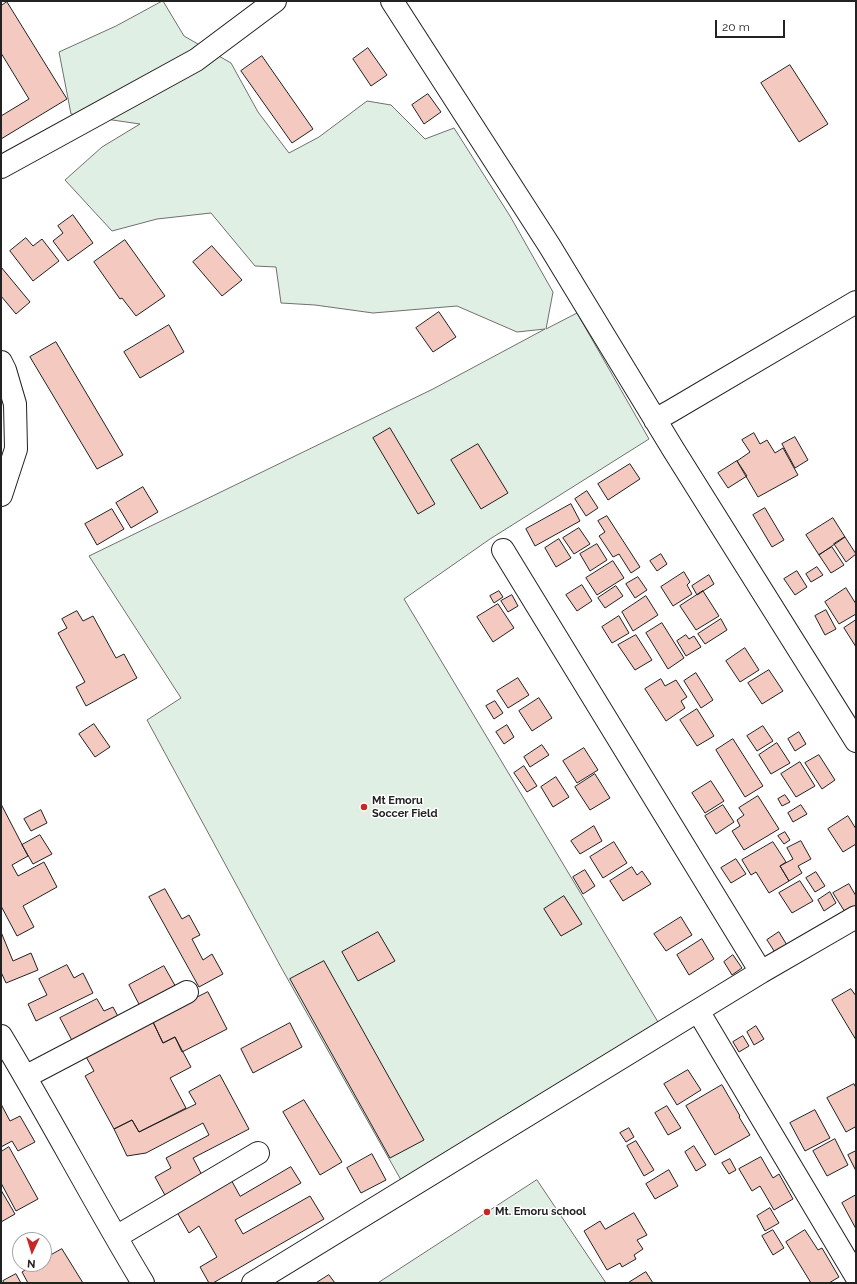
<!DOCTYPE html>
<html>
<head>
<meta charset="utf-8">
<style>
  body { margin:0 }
  #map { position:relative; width:857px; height:1284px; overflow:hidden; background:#fff; font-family:Raleway,sans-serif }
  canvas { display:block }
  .frame { position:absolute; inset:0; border:2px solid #222; pointer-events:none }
  .north { position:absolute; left:12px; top:1232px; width:40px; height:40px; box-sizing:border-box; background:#fff; border:1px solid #a7a7a7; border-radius:50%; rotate:184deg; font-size:11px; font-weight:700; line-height:16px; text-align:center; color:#222 }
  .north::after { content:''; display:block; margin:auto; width:14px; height:18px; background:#c62828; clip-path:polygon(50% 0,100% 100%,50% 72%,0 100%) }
  .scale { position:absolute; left:715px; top:20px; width:70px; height:18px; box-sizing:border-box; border:2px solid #222; border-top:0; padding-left:5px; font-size:12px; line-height:14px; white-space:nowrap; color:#222; -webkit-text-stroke:3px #fff; paint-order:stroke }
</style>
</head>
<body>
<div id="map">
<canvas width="857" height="1284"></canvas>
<div class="frame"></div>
<div class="north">N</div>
<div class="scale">20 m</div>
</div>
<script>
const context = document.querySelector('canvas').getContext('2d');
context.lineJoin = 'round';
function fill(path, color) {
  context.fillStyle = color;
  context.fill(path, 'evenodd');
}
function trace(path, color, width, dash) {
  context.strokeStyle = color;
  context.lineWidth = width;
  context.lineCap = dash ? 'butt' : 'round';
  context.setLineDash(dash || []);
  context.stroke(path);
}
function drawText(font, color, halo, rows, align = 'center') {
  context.font = font + ' Raleway,sans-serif';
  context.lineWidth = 3;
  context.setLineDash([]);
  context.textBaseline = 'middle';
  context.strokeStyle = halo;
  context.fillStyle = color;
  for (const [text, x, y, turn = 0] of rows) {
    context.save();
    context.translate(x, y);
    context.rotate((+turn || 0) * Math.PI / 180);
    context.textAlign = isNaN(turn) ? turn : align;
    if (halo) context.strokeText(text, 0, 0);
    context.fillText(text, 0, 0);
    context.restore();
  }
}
const green = new Path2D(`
  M163 1 184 36 231 63 258 112 289 153 319 137 367 101 391 105 425 139 454 128 510 216 553 292 546 329 577 313 649 439 490 539 404 599 658 1022 401 1180 282 969 147 720 181 698 89 556 433 389 545 329 517 332 457 306 373 313 315 305 281 303 276 267 255 266 211 213 157 219 112 231 65 180 102 147 140 124 71 114 59 52 116 26Z
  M537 1180 606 1283H378Z`);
fill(green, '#e0efe3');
trace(green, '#6f6f6f', 1);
const building = new Path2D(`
  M7 2 67 99 1 139V116L29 99 1 53V6Z
  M368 48 387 75 371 86 353 59Z
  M262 56 313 129 292 143 241 71Z
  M790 65 828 124 799 142 761 83Z
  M428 94 441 112 424 124 412 105Z
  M73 215 93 243 68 261 53 241 63 233 58 226Z
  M26 238 33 246 42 239 59 261 33 281 10 251Z
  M125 240 165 296 136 316 122 298 120 299 94 262Z
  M212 246 242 280 222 296 193 262Z
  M1 267 30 302 16 314 1 296Z
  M439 312 456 337 433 352 416 328Z
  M169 325 184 352 140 378 124 352Z
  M56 342 123 455 97 469 30 357Z
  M390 428 435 504 418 514 373 438Z
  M754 433 760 444 767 440 775 453 783 448 798 475 758 497 737 461 750 452 742 440Z
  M795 437 808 460 795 468 782 444Z
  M478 444 508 493 481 509 451 460Z
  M737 461 747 476 728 488 718 473Z
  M630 464 640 479 608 500 598 484Z
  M143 487 158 512 131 528 116 503Z
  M587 491 598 508 586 516 575 499Z
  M571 504 580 521 535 546 526 529Z
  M765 508 784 540 772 547 753 515Z
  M112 509 124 529 97 545 85 524Z
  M607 516 640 567 631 573 619 554 613 557 599 536 605 532 598 521Z
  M833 518 845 537 819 555 806 535Z
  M579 528 590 544 574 554 563 538Z
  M845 537 856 554 846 562 834 544Z
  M559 539 571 558 556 567 545 548Z
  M597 544 607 560 590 571 580 554Z
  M832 547 844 565 831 573 819 555Z
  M661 554 667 564 657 571 650 561Z
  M613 561 624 578 597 595 586 578Z
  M817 567 823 575 811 582 806 574Z
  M797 571 807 587 795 595 784 579Z
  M684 572 690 582 687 585 692 594 673 606 661 587Z
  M709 575 714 584 697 595 692 586Z
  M638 577 647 590 635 598 626 584Z
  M582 585 592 601 577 611 566 595Z
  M616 586 623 596 605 608 598 598Z
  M846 588 856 604V614L839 624 825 602Z
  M499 591 503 597 494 603 490 596Z
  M703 591 719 616 696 630 680 606Z
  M512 595 518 606 508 612 501 601Z
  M646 596 658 615 633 631 622 612Z
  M498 604 514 628 493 642 477 617Z
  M826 610 836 629 825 635 815 616Z
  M77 611 83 621 93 616 116 658 124 654 137 678 86 706 76 687 85 682 58 633 67 628 62 619Z
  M619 616 629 633 612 643 602 627Z
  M721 619 727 630 705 644 698 634Z
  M856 620V647L844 628Z
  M662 623 684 658 668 669 646 633Z
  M636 635 652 660 635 670 618 645Z
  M686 635 689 639 694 636 701 647 686 656 677 641Z
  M745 648 759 670 740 682 726 661Z
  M769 670 783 691 762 704 748 683Z
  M696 673 713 700 701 708 684 681Z
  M518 678 529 695 508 708 497 691Z
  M661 679 665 686 676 680 687 697 681 701 685 708 666 721 645 689Z
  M539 698 552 718 532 731 519 711Z
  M495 701 503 713 494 719 486 706Z
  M697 709 714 736 697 746 680 720Z
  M94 724 110 747 95 757 79 734Z
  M507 725 514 737 504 744 496 732Z
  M763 726 773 741 757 751 747 736Z
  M799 732 806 744 795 751 788 739Z
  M733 739 763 786 745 797 716 750Z
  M777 743 790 763 771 774 759 755Z
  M542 745 549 755 530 767 524 757Z
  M584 748 598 770 577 783 563 761Z
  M819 755 835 780 822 789 805 763Z
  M800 762 815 786 796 797 781 774Z
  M524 766 537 786 527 792 514 773Z
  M595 774 610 798 590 810 575 787Z
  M556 777 569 797 553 807 541 787Z
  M711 781 724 801 705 813 692 793Z
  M785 795 790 802 782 806 778 799Z
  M758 796 779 829 744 850 732 831 740 826 737 820 744 815 739 808Z
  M1 804 28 856 12 865 18 876 44 862 57 887 23 906 34 927 17 936 1 906Z
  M723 805 734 822 716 834 705 816Z
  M801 805 807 814 793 822 788 813Z
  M41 810 47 823 31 831 24 819Z
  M848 816 856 829V844L843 852 828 829Z
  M594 826 602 841 580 854 571 841Z
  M785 832 790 840 784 844 778 836Z
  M40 835 52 854 33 864 22 845Z
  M801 841 811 859 798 866 802 873 789 881 780 866 793 859 787 848Z
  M614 842 627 863 603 878 590 857Z
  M773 842 786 862 780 866 789 881 769 893 756 872 751 875 742 860Z
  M736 859 746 874 731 883 721 868Z
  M632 867 637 875 642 871 651 884 623 901 610 881Z
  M585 870 595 886 583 894 573 877Z
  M816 872 825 886 815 892 806 878Z
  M800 881 813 901 792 913 779 893Z
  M849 884 856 896V906L845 912 833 893Z
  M165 889 182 919 189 915 200 935 192 939 203 960 212 954 223 974 199 987 149 897Z
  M830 892 836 903 824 911 818 900Z
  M564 896 582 924 561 936 544 909Z
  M681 917 692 935 666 951 654 934Z
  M1 932 13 961 31 953 38 970 6 983 1 972Z
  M378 932 395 961 358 981 342 952Z
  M779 932 790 950 778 957 767 940Z
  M702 939 714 959 689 975 677 955Z
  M733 955 742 968 732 975 724 962Z
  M324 961 424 1140 390 1158 290 979Z
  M67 965 74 978 83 973 93 993 36 1021 28 1004 47 995 39 979Z
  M164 966 177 989 141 1008 129 985Z
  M851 989 856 996V1040L832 1000Z
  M208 992 227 1029 182 1052 175 1037 163 1043 152 1020Z
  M97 999 104 1011 113 1007 122 1024 76 1048 60 1018Z
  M152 1020 163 1043 175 1037 191 1067 170 1078 186 1108 139 1132 132 1120 114 1129 85 1076 94 1071 85 1055Z
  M290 1023 302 1047 253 1073 241 1049Z
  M756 1026 764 1039 754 1045 747 1032Z
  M743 1036 749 1046 739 1052 733 1042Z
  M688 1070 701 1090 677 1105 664 1084Z
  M220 1075 249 1129 193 1158 203 1177 166 1197 155 1177 171 1168 166 1158 209 1135 203 1123 146 1153 127 1156 114 1129 132 1120 139 1132 196 1104 189 1092Z
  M854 1084 856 1088V1129L855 1127 846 1132 827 1098Z
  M722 1085 740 1116 739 1117 750 1135 715 1155 686 1106Z
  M304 1100 342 1162 320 1175 283 1112Z
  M1 1104 10 1121 20 1116 35 1142 18 1151 12 1141 1 1147Z
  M667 1106 681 1128 668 1135 655 1113Z
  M815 1110 830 1138 805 1151 790 1123Z
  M629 1128 634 1137 626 1142 620 1133Z
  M835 1139 848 1165 827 1176 813 1151Z
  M636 1141 654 1170 644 1176 627 1146Z
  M694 1146 706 1165 696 1171 685 1152Z
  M9 1147 38 1199 16 1211 1 1183V1152Z
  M856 1151V1171L848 1155Z
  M372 1154 386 1180 361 1193 347 1168Z
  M761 1157 773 1178 779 1174 793 1199 774 1210 760 1186 752 1191 739 1169Z
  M730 1159 736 1170 729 1174 722 1163Z
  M291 1167 301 1183 235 1220 243 1234 310 1196 324 1219 213 1283H209L200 1267 217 1257 199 1226 189 1233 174 1207 229 1176 240 1196Z
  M669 1170 678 1186 655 1199 646 1184Z
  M1 1190 15 1214 1 1222Z
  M856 1195V1229L842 1203Z
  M770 1208 779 1223 765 1231 757 1216Z
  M634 1213 647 1235 637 1240 643 1249 634 1255 636 1259 622 1267 620 1263 607 1270 584 1231 600 1221 605 1229Z
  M773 1230 784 1248 773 1255 762 1236Z
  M805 1230 818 1250 822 1248 839 1277 829 1283H811L786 1242Z
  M62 1249 83 1283H28L22 1272 35 1264H44V1259Z
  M646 1272 653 1283H628Z
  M16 1274 21 1283H4L3 1281Z
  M329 1275 335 1283H316Z`);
fill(building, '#f3c9c0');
trace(building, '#222', 1);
const minor = new Path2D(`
  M392 1 549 245 673 449 856 741
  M1 167 196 60 275 1
  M1 362 5 370 15 404 16 449 1 495
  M655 420 671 411 856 302
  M503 550 761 972
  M698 1011 856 1276
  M1 1036C50 1117 94 1202 143 1283
  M25 1077 187 992
  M116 1237 258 1153
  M253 1283 761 972 856 917`);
trace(minor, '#222', 24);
trace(minor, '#fff', 22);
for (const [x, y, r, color] of [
  [364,807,4,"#c62828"],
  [487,1212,4,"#c62828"]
]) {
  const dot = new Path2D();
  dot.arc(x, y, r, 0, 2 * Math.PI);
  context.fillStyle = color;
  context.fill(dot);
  trace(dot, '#fff', 1.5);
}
drawText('bold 11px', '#222', '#fff', [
  ["Mt Emoru",372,801],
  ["Soccer Field",372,814],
  ["Mt. Emoru school",495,1212]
], 'left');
</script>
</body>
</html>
